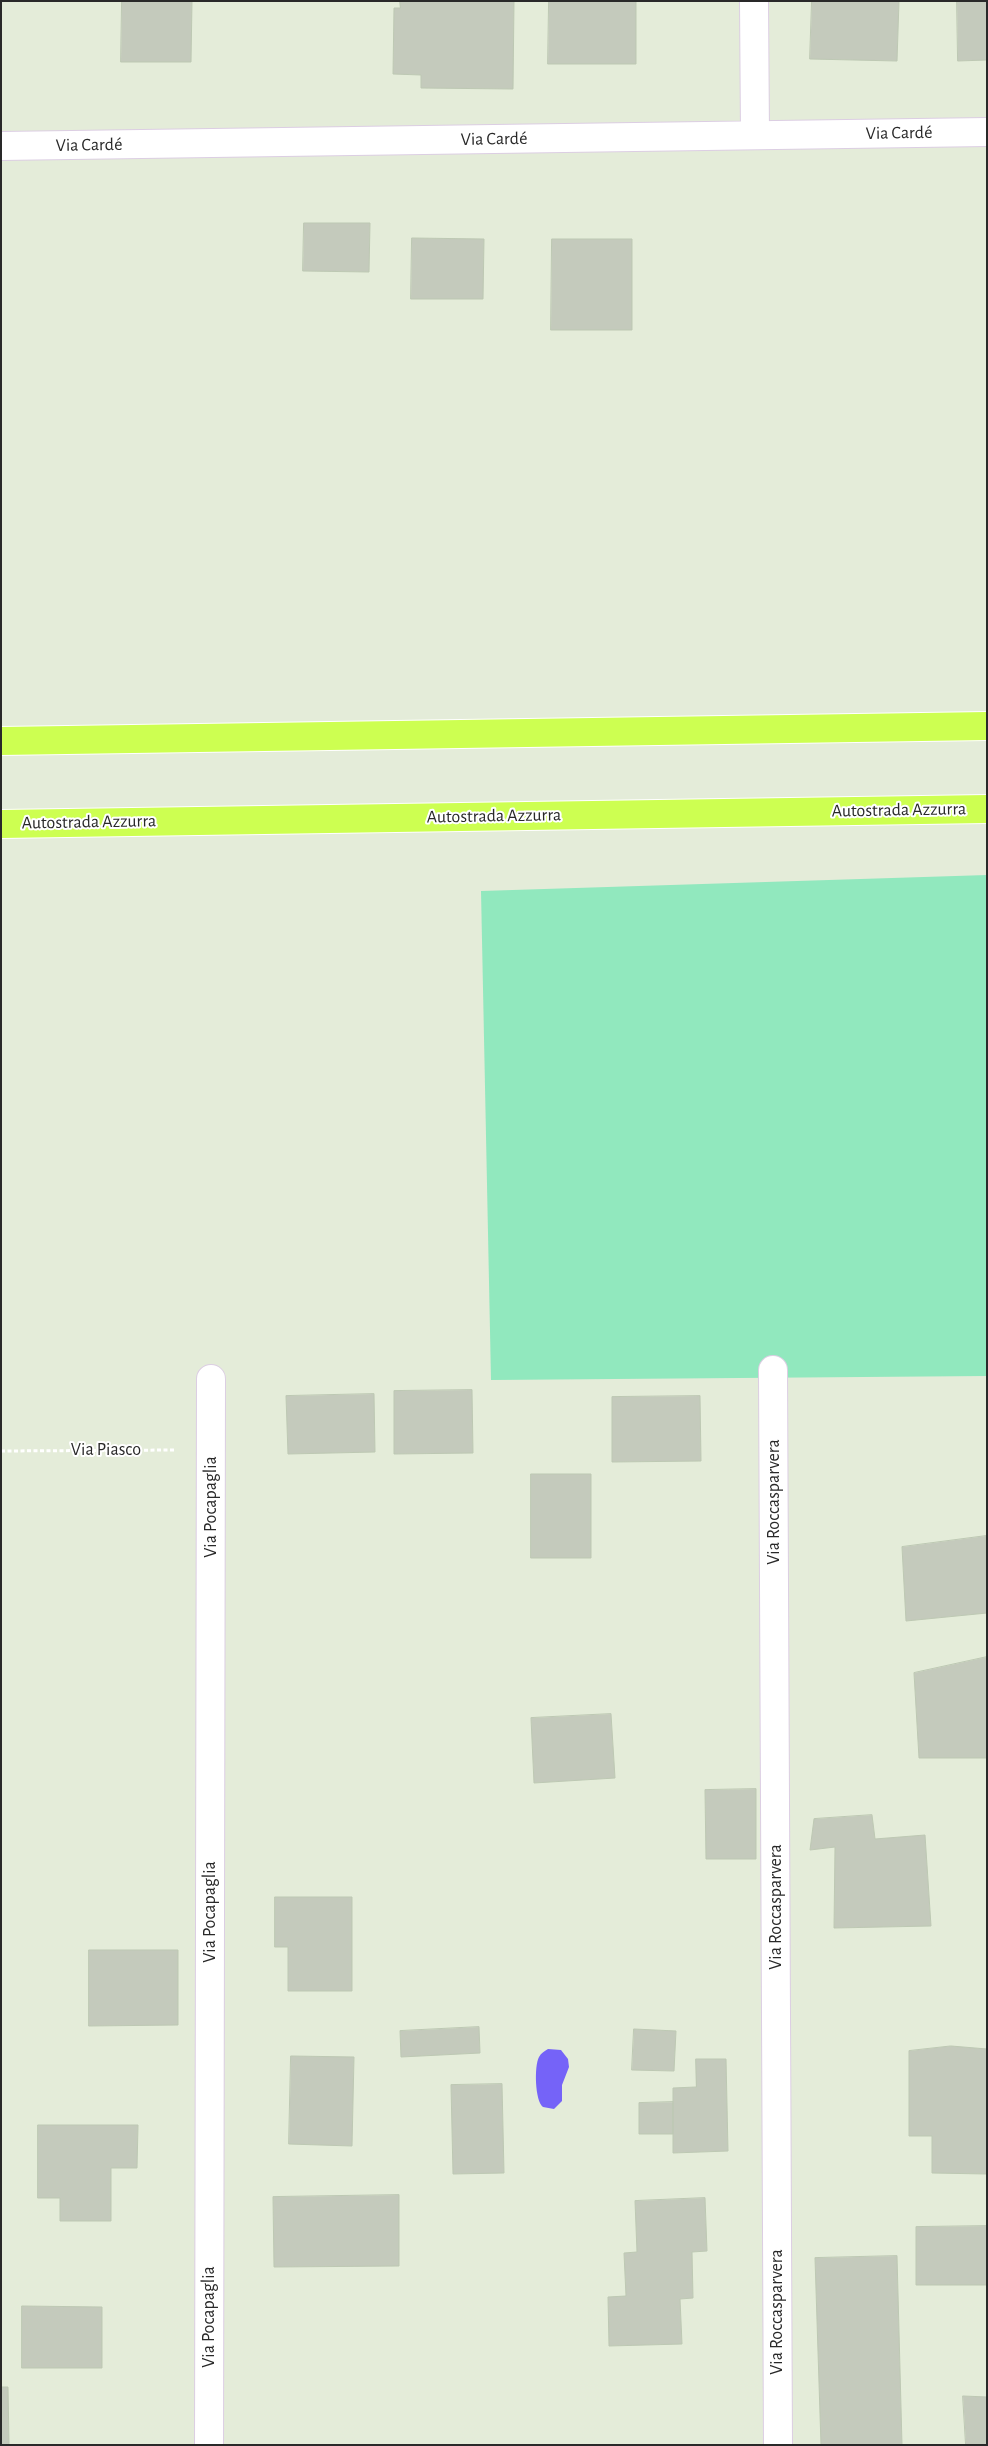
<!DOCTYPE html>
<html>
<head>
<meta charset="utf-8">
<style>
  body { margin:0 }
  #map { position:relative; width:988px; height:2446px; overflow:hidden; background:#e4ecd9; font-family:"Alegreya Sans",sans-serif }
  canvas { display:block }
  .frame { position:absolute; inset:0; border:2px solid #292929; pointer-events:none }
</style>
</head>
<body>
<div id="map">
<canvas width="988" height="2446"></canvas>
<div class="frame"></div>
</div>
<script>
const context = document.querySelector('canvas').getContext('2d');
context.lineJoin = 'round';
function fill(path, color) {
  context.fillStyle = color;
  context.fill(path, 'evenodd');
}
function trace(path, color, width, dash) {
  context.strokeStyle = color;
  context.lineWidth = width;
  context.lineCap = dash ? 'butt' : 'round';
  context.setLineDash(dash || []);
  context.stroke(path);
}
function drawText(font, color, halo, rows, align = 'center') {
  context.font = font + ' "Alegreya Sans",sans-serif';
  context.lineWidth = 4;
  context.setLineDash([]);
  context.textBaseline = 'middle';
  context.strokeStyle = halo;
  context.fillStyle = color;
  for (const [text, x, y, turn = 0] of rows) {
    context.save();
    context.translate(x, y);
    context.rotate((+turn || 0) * Math.PI / 180);
    context.textAlign = isNaN(turn) ? turn : align;
    if (halo) context.strokeText(text, 0, 0);
    context.fillText(text, 0, 0);
    context.restore();
  }
}
fill(new Path2D(`
  M987 875V1376L491 1380 481 891Z`), '#91e8be');
fill(new Path2D(`
  M548 2049 561 2050 568 2059 569 2067 562 2085V2101L554 2109 543 2107C535 2101 534 2066 539 2057 541 2053 545 2051 548 2049Z`), '#7563f8');
const building = new Path2D(`
  M122 1H192L191 62H121Z
  M400 1H514L513 89 421 88V75L393 74 394 8H400Z
  M549 1H636V64H548Z
  M812 1H899L897 61 810 59Z
  M957 1H987V60L958 61Z
  M304 223H370L369 272 303 271Z
  M412 238 484 239 483 299H411Z
  M552 239H632V330H551Z
  M472 1390 473 1453 394 1454V1391Z
  M374 1394 375 1452 288 1454 286 1396Z
  M700 1396 701 1461 612 1462V1397Z
  M531 1474H591V1558H531Z
  M986 1536 987 1613 906 1621 902 1547Z
  M987 1657V1758H919L914 1673Z
  M611 1714 615 1778 534 1783 531 1718Z
  M756 1789V1859H706L705 1790Z
  M872 1815 875 1839 925 1835 931 1926 834 1928 835 1847 810 1850 814 1819Z
  M275 1897H352V1991H288V1947H275Z
  M89 1950H178V2025L89 2026Z
  M479 2027 480 2053 401 2057 400 2031Z
  M634 2029 676 2031 674 2071 632 2070Z
  M951 2046 987 2049V2174L932 2173V2136H909V2051Z
  M291 2056 354 2057 352 2146 289 2144Z
  M696 2059H726L728 2151 673 2153V2088L696 2087Z
  M502 2084 504 2173 453 2174 451 2085Z
  M673 2102V2134H639V2103Z
  M38 2125H138L137 2168H111V2221H60V2198H38Z
  M399 2195V2266L274 2267 273 2197Z
  M705 2198 707 2251 692 2252 693 2298 680 2299 682 2344 609 2346 608 2297 626 2296 624 2253 637 2252 635 2201Z
  M987 2226V2285H916V2227Z
  M897 2256 902 2445H821L815 2258Z
  M22 2306 102 2307V2368H22Z
  M1 2387H8L9 2445H1Z
  M963 2396 987 2397V2445H966Z`);
fill(building, '#c4cabc');
trace(building, '#bdc8b3', 1);
const street = new Path2D(`
  M754 1 755 135
  M1 146 987 132
  M773 1370 778 2445
  M209 2445 211 1379`);
const highway = new Path2D(`
  M1 741 987 726
  M1 824 987 809`);
trace(street, '#dccee3', 30);
trace(highway, '#fff', 30);
trace(new Path2D(`
  M1 1451 176 1450`), '#fff', 3, [4, 2.5]);
trace(street, '#fff', 28);
trace(highway, '#cdff51', 28);
drawText('18px', '#292929', '#fff', [
  ["Via Cardé",899,133,-1],
  ["Via Cardé",494,139,-1],
  ["Via Cardé",89,145,-1],
  ["Autostrada Azzurra",899,810,-1],
  ["Autostrada Azzurra",494,816,-1],
  ["Autostrada Azzurra",89,822,-1],
  ["Via Piasco",106,1450],
  ["Via Roccasparvera",774,1502,-90],
  ["Via Pocapaglia",211,1507,-90],
  ["Via Roccasparvera",776,1907,-90],
  ["Via Pocapaglia",210,1912,-90],
  ["Via Roccasparvera",777,2312,-90],
  ["Via Pocapaglia",209,2317,-90]
]);
</script>
</body>
</html>
